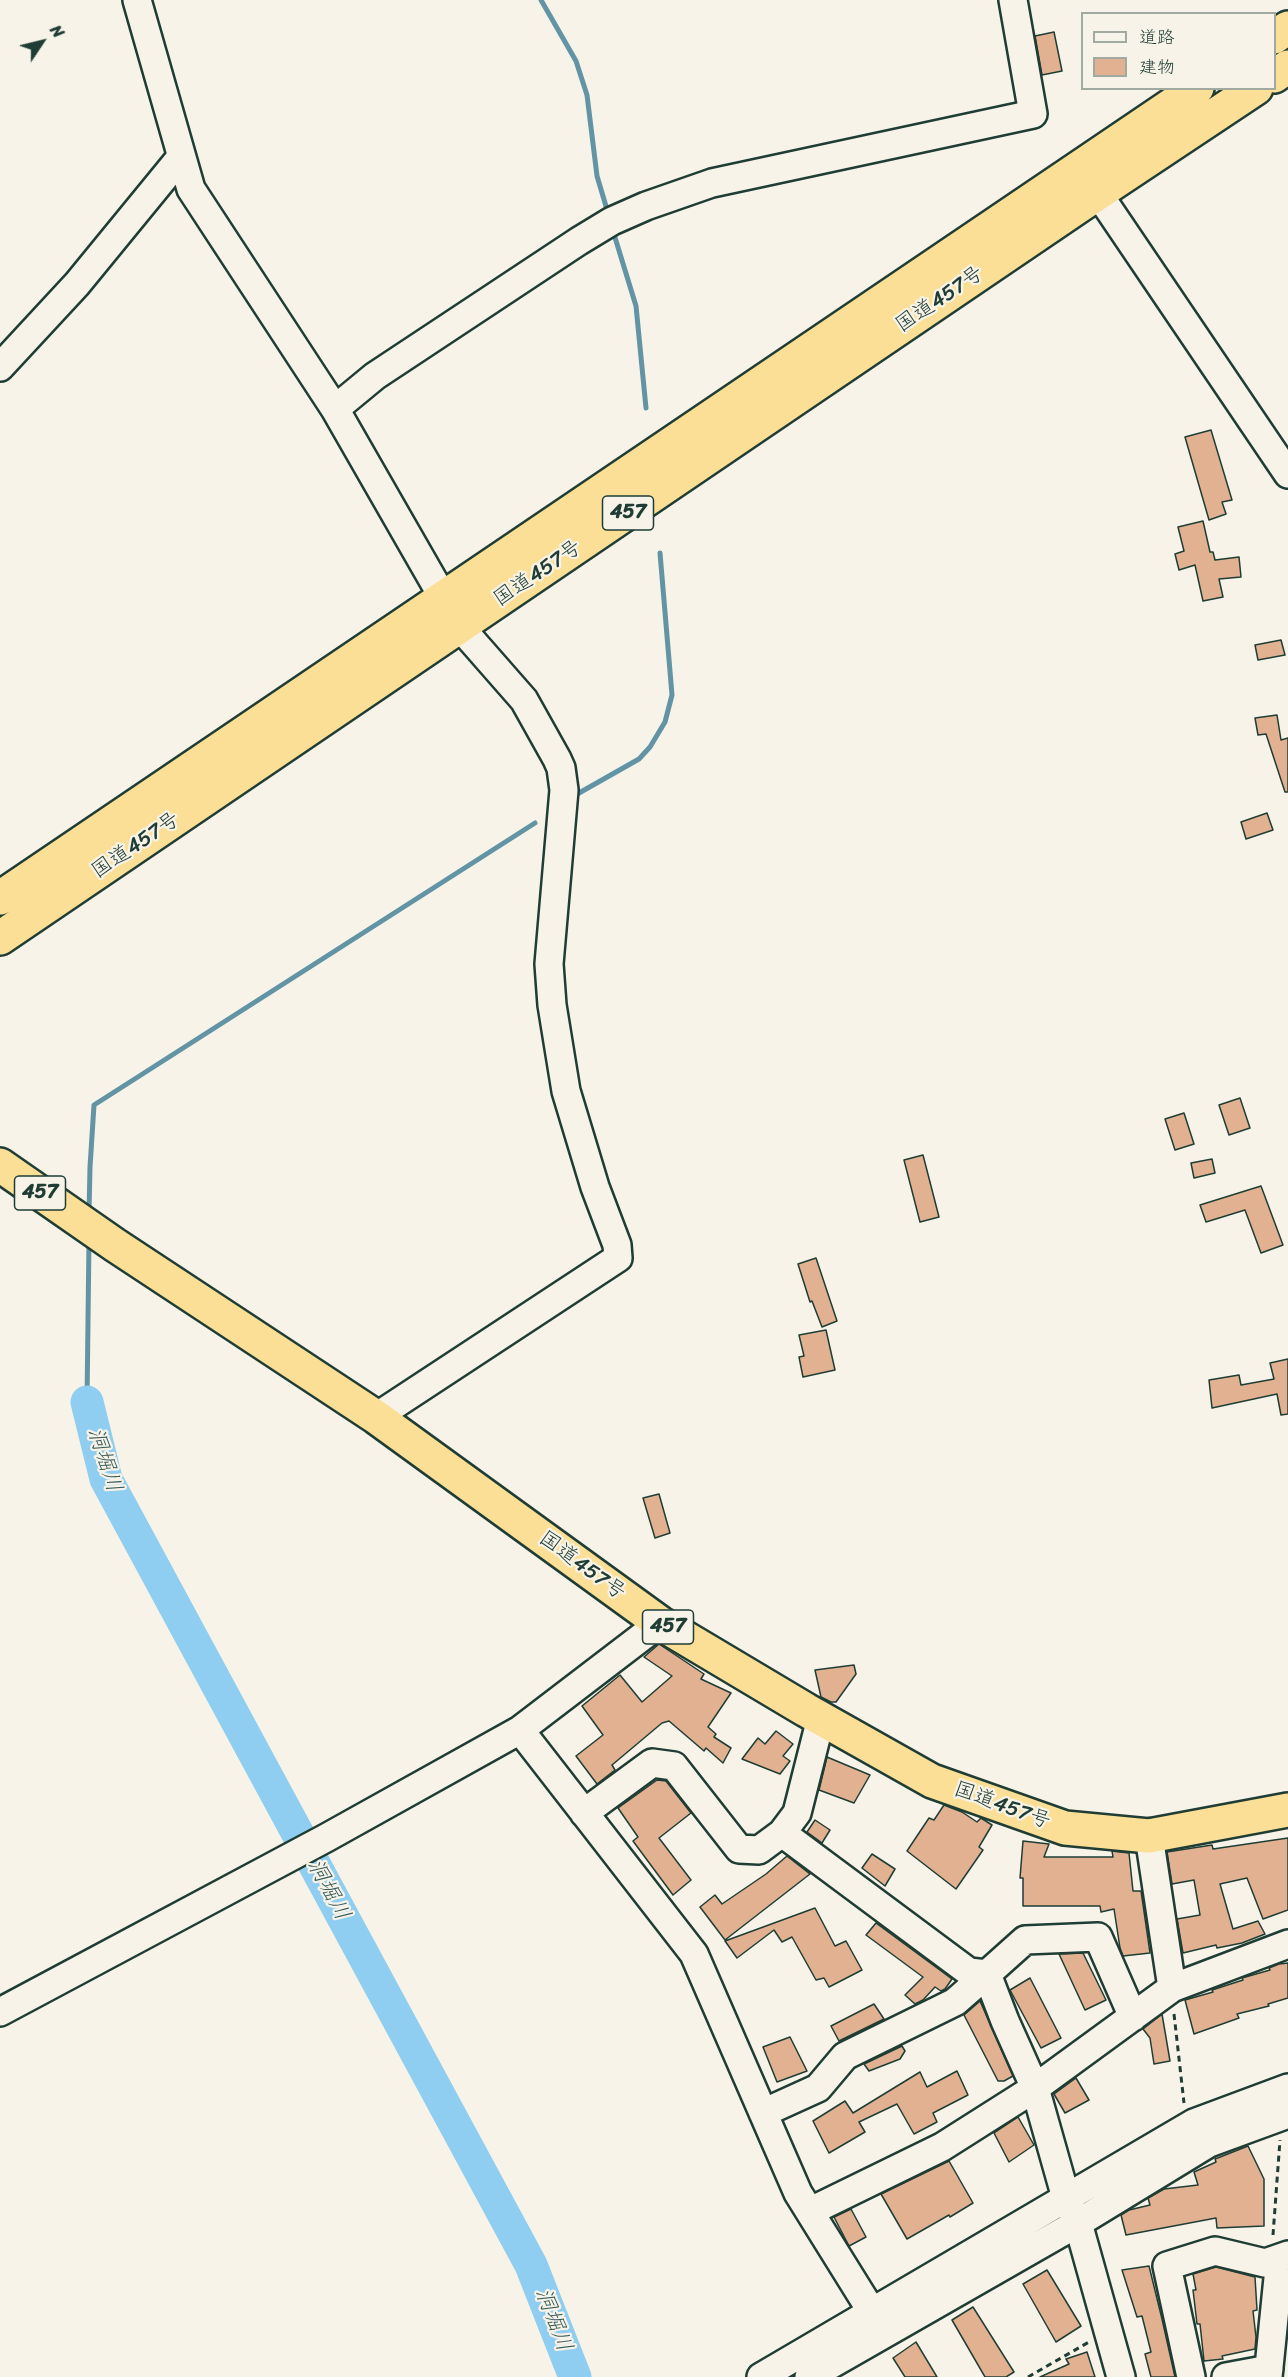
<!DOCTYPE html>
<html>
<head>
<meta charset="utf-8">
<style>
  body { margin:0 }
  #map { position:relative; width:1288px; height:2377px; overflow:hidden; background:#f7f3e8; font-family:Sriracha,"Klee One",sans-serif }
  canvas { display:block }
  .legend { position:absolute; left:1081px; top:12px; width:195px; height:78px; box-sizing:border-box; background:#f7f3e8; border:2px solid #a1aaa0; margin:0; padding:8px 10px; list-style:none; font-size:18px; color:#1f3d34 }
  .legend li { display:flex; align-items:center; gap:12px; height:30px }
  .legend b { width:30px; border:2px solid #a1aaa0 }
  .north { position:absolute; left:12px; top:12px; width:60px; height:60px; -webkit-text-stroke:4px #f7f3e8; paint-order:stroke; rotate:55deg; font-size:16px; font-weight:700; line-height:24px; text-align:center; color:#1f3d34 }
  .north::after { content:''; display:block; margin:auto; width:21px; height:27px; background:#1f3d34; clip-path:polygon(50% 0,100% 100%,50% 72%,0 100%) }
</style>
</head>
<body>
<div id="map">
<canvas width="1288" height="2377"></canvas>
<ul class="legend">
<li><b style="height:8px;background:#f7f3e8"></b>道路</li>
<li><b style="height:16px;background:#e1b192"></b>建物</li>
</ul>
<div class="north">N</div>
</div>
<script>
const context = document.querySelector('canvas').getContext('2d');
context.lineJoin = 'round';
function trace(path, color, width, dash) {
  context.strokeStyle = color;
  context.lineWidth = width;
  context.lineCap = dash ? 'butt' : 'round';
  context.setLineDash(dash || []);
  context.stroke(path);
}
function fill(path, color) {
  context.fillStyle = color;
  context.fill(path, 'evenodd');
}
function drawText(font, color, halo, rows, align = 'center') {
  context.font = font + ' Sriracha,"Klee One",sans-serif';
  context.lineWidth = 4.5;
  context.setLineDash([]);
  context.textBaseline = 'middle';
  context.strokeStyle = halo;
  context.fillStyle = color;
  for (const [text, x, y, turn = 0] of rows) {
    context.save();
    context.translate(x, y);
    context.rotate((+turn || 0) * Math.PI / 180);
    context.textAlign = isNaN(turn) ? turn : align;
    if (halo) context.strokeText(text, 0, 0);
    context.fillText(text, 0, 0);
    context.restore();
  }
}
trace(new Path2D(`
  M541 0 576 61 587 95 597 176 608 213
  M613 231 636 306 646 408
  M572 797 639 759 650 747 665 722 672 695 660 553
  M89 1213 90 1167 94 1105 535 823
  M87 1402 89 1240`), '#6294a5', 5);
trace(new Path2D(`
  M87 1402 106 1479 531 2265 575 2377`), '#8fcef0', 33);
const building = new Path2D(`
  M1054 32 1062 71 1042 75 1035 36Z
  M1211 430 1232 500 1222 502 1226 514 1209 520 1185 437Z
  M1203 521 1210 552H1213L1215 560 1239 557 1241 577 1219 579 1223 597 1203 601 1195 565 1179 570 1175 554 1184 551 1178 527Z
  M1281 640 1285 655 1258 660 1255 645Z
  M1277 715 1281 740 1288 738V792H1285L1266 734 1258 735 1255 718Z
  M1267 813 1273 830 1246 839 1241 822Z
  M1240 1098 1250 1128 1229 1135 1219 1105Z
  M1184 1113 1194 1144 1175 1150 1165 1119Z
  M923 1155 939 1217 920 1222 904 1160Z
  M1212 1159 1215 1173 1194 1178 1191 1163Z
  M1261 1186 1283 1245 1261 1253 1245 1210 1206 1222 1200 1205Z
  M816 1258 837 1321 822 1327 812 1301 810 1302 798 1264Z
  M826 1330 835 1370 803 1377 799 1357 804 1356 799 1335Z
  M1288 1359V1414L1281 1415 1277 1394 1212 1408 1209 1380 1239 1375 1241 1385 1274 1379 1270 1363Z
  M659 1494 670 1533 655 1538 643 1498Z
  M659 1644 704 1674 701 1679 731 1693 708 1727 716 1734 714 1737 731 1748 723 1763 706 1748 704 1751 669 1721 662 1723 612 1765 615 1770 597 1784 576 1756 603 1735 582 1706 620 1675 642 1702 672 1676 644 1657Z
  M854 1665 856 1674 836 1702H831L821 1697 815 1670Z
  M776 1731 793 1744 783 1756 790 1761 780 1774 742 1759 758 1738 765 1744Z
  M827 1757 870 1775 854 1803 819 1790Z
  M657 1780 666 1781 691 1813 659 1838 691 1880 673 1895 633 1841 638 1837 618 1808Z
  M944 1805 962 1812 977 1822 981 1818 992 1825 979 1847 983 1850 956 1889 907 1851 929 1818 934 1820Z
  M815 1820 830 1830 822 1843 807 1832Z
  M1288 1838V1910L1263 1919 1247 1878 1220 1884 1233 1929 1258 1921 1265 1934 1242 1943 1217 1948 1216 1945 1183 1953 1177 1919 1200 1915 1194 1880 1172 1884 1167 1852 1212 1845 1213 1849Z
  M1023 1841 1049 1844 1044 1857H1113L1112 1851 1129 1853 1133 1891H1141L1150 1953 1123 1956 1120 1948 1114 1909 1101 1912 1100 1906H1023V1878H1020Z
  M872 1854 895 1869 885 1886 862 1868Z
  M787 1856 810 1874 725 1940 700 1907 715 1895 722 1904 766 1874Z
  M815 1908 835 1946 846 1941 862 1970 829 1987 824 1978 816 1980 792 1937 782 1942 774 1930 737 1958 725 1941Z
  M876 1923 952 1979 945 1989 941 1991 935 1987 923 2000 915 2004 905 1995 923 1977 866 1935Z
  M1083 1953 1106 2000 1085 2010 1059 1954Z
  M1288 1963V1998L1268 2004 1269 2006 1237 2014 1239 2018 1194 2034 1185 2000 1213 1992 1212 1990 1243 1980 1242 1978 1270 1970 1269 1968 1279 1964Z
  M1030 1978 1061 2038 1041 2048 1010 1990Z
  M980 2001 1013 2076 1004 2081H998L964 2015Z
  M874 2004 884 2019 839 2041 831 2026Z
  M1162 2014 1170 2061 1154 2064 1150 2038 1143 2029Z
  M790 2037 807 2071 777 2082 763 2047Z
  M902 2046 905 2051 900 2059 869 2071 864 2064Z
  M957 2071 968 2095 933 2113 937 2122 914 2134 897 2104 859 2122 865 2132 829 2153 813 2121 845 2101 853 2113 920 2072 927 2087Z
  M1076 2078 1089 2100 1065 2113 1054 2094Z
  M1018 2117 1034 2145 1009 2162 994 2133Z
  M1248 2146 1264 2179V2226L1217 2228 1216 2218 1126 2235 1121 2215 1129 2210 1150 2205 1148 2198 1164 2189 1198 2185 1194 2172 1216 2162 1215 2159Z
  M949 2161 973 2203 950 2217 949 2215 907 2239 881 2194Z
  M851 2209 866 2237 849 2246 834 2217Z
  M1149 2266 1162 2319 1175 2377H1151L1145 2354 1151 2352 1142 2316 1137 2317 1122 2270Z
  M1216 2267 1255 2277 1257 2310 1253 2311 1256 2337 1255 2349 1222 2356 1223 2359 1204 2361 1200 2324H1197L1193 2290H1196L1193 2274Z
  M1047 2270 1081 2326 1056 2342 1023 2284Z
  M973 2307 1014 2372 1006 2377H985L952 2320Z
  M916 2342 937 2377H905L893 2358Z
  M1087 2352 1095 2377H1040L1069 2364 1066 2359Z`);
fill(building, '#e1b192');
trace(building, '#1f3d34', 1.5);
const minor = new Path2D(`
  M137 0 191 189 335 409 460 627 524 700 557 759 561 768 564 790 549 964 552 1005 566 1091 595 1187 617 1245 618 1258 376 1417
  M1087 177 1288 474
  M0 367 77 284 181 157
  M335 409 375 376 579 241 612 221 646 206 712 183 1033 114 1013 0
  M520 1730 694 1954 798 2193 872 2312
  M584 1813 652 1763 674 1766 739 1849 759 1850 782 1833 969 1972 987 1974
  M782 1833 797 1813 821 1718
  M1149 1836 1172 1988 1288 1944
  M0 2012 326 1838 520 1730 660 1623
  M763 2113 818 2088 845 2056 955 2002 987 1974
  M811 2211 942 2147 1035 2088 1172 1988
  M761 2377 1194 2123 1288 2088
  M809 2377 1078 2223 1209 2143 1288 2114
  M1121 2377 1078 2223 1066 2198 1035 2088 1005 2021 987 1974 1025 1940 1098 1937 1133 2017
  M1191 2377 1167 2266 1215 2251 1265 2263 1288 2255
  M1226 2377 1269 2369
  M1268 2377 1280 2258`);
const highway = new Path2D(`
  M1274 37 1288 28
  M1274 76 1288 67
  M0 898 1197 88
  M0 938 1098 193 1256 88
  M0 1165 115 1245 376 1417 660 1623 806 1710 932 1781 1065 1828 1149 1836 1288 1810`);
trace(minor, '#1f3d34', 32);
trace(highway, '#1f3d34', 38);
trace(new Path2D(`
  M1174 2014 1184 2103
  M1273 2235 1280 2140
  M1028 2377 1089 2342`), '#1f3d34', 3, [6, 4.5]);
trace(minor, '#f7f3e8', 27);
trace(highway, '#fbdf96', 33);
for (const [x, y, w] of [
  [628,513,51],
  [40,1193,51],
  [668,1627,51]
]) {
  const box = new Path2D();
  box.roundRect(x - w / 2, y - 17, w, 34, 4.5);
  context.fillStyle = '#f7f3e8';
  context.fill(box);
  trace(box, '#1f3d34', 1.5);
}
drawText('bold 20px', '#1f3d34', null, [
  ["457",628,513],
  ["457",40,1193],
  ["457",668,1627]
]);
drawText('21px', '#1f3d34', '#f7f3e8', [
  ["国道457号",940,300,-34],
  ["国道457号",538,574,-34],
  ["国道457号",136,846,-34],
  ["国道457号",582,1566,36],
  ["国道457号",1002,1806,20]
]);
drawText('italic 22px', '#355a5a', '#f7f3e8', [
  ["洞堀川",104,1460,72],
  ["洞堀川",328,1890,62],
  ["洞堀川",553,2320,69]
]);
</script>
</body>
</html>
